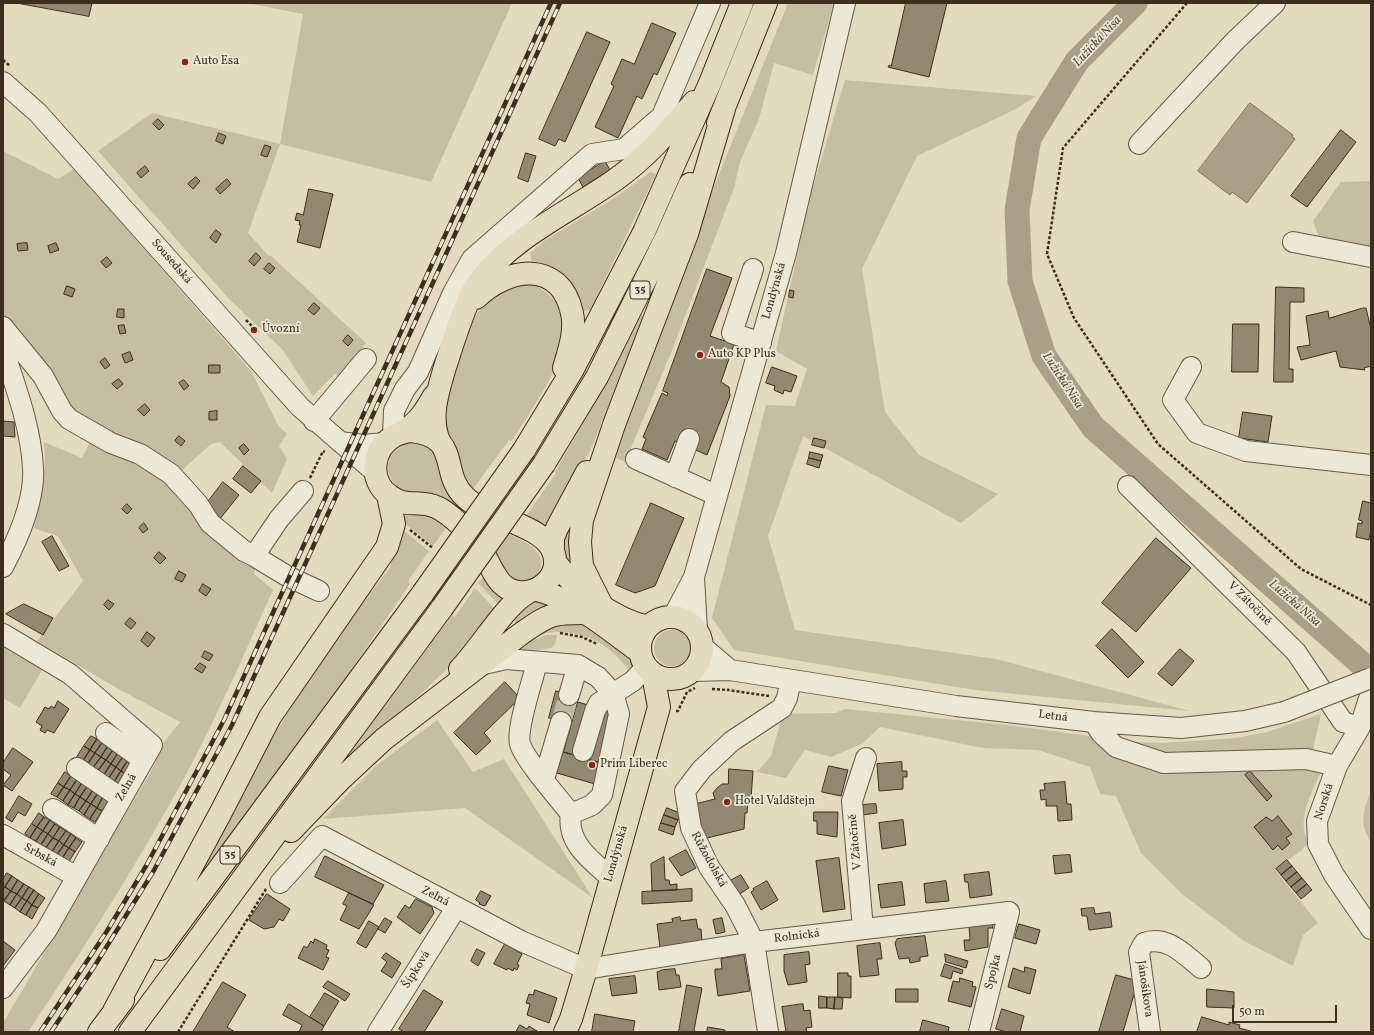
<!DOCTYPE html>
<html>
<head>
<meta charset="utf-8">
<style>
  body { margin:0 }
  #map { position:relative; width:1374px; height:1035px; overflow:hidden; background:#e2dbc0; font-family:Vollkorn,serif }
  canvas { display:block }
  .frame { position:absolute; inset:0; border:4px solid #3d2e1d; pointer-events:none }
  .scale { position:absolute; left:1232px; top:1005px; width:105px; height:18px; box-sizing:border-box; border:2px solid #3d2e1d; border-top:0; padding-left:5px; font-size:12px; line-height:14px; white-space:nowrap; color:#3d2e1d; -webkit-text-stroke:3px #ece8d6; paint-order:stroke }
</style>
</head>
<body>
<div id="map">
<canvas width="1374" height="1035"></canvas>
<div class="frame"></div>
<div class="scale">50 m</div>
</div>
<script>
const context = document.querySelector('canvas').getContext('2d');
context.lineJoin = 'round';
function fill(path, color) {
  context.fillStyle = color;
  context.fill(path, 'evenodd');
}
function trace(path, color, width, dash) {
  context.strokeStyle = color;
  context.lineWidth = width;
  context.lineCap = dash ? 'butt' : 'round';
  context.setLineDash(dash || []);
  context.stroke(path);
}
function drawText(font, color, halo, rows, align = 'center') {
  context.font = font + ' Vollkorn,serif';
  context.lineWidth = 3.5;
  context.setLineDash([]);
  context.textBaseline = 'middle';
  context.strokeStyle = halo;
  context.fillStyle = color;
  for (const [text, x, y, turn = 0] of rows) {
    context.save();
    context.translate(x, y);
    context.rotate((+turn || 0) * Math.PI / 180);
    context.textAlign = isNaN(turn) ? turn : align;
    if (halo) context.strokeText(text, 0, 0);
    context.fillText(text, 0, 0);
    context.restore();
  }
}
fill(new Path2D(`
  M246 3H512L431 182 280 144 248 233 269 256 270 255 366 343 338 376 335 374 313 396 282 349 229 299 98 151 152 113 280 144 303 14Z
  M788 3H834L813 75 774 63 759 119 740 162 734 188 671 353 625 462 613 456 712 192Z
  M845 80 1036 96 1016 109 917 156 862 269 885 412 919 455 998 494 961 523 803 436 768 536 795 630 996 659 1190 711 975 690 734 650 712 618 766 405 795 406 807 369 776 351 810 197Z
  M3 151 58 179 74 169 251 371 278 425 287 434 279 446 287 459 272 493 220 442 211 444 178 474 71 415 12 333 3 317Z
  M650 172 656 174 590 310 583 311 577 295 532 263 530 253 544 241 616 197Z
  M1371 181V250L1320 240 1313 221 1341 182Z
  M514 284C532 284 541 285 554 300 586 340 533 406 512 441L509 440 470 493 446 436 443 410 466 335 478 312 492 295Z
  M641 316 644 317 594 442 547 533 522 522 556 473 555 472 594 404Z
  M92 438 145 463 176 486 201 526 232 554 256 565 254 574 273 590C246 650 219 712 188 771 139 861 85 947 28 1032H3V1023L154 766 162 745 180 722 115 687 37 641 83 581 58 536 33 528C41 499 47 472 44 442L82 458Z
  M414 442C446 452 431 462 444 483 448 490 457 497 463 503 468 509 473 516 480 521 496 532 551 542 540 570 536 580 526 581 517 582L439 496C424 493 406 494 395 484 383 472 388 446 405 442 408 442 411 442 414 442Z
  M398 508 424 510 449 524 433 546 404 523Z
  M572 514 576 576 565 569 561 531Z
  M403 530 429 551 408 581 410 584 338 689 202 873 245 785 295 700 344 626 390 568 395 547Z
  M487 572 505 597 499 605 478 583Z
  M475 588 495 609 448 668 334 777 333 775 438 634 452 615 455 617Z
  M536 596 556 604 519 626 510 615Z
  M583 620 632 655 635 663 631 673C604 636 571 624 527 637L541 626Z
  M654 648a18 18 0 1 1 36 0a18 18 0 1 1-36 0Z
  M547 635H557L555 644 551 648 513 654 524 644Z
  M3 647 42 670 20 708 3 698Z
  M845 709 1007 725 1135 742 1163 743 1236 738 1267 732 1321 714 1313 749 1321 772C1312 791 1295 823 1309 842L1302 850 1275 870 1318 923 1303 935 1293 966 1244 941 1182 894 1141 853 1116 796 1100 794 1090 767 1038 750 983 748 880 727 862 744 831 757 805 750 786 778 757 772 771 756 783 714 835 713Z
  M437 720 473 772 504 759 593 898 465 808 323 819 377 765Z
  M1371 792V841C1359 827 1363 808 1371 792Z`), '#c6bea4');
const water = new Path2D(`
  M1250 103 1293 135 1292 137 1295 139 1247 203 1232 192 1230 195 1198 171Z`);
fill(water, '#aaa089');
trace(water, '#7e725e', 1);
trace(new Path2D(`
  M1135 3 1077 61 1029 138 1017 210 1020 281 1044 356 1093 427 1371 672`), '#aaa089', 25);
const building = new Path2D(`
  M17 3H92L89 16Z
  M906 3H947L929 77 888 67 889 65 891 66Z
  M652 23 676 33 657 75 654 73 642 99 637 96 618 138 595 127 614 86 611 84 622 59 634 64Z
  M587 32 610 42 565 142 559 139 555 146 539 139Z
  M158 119 164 125 159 130 153 124Z
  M1341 130 1356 142 1307 207 1291 196Z
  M219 133 226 136 223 144 216 141Z
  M265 145 271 147 267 157 261 155Z
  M526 153 536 156 528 182 518 178Z
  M605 161 610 170 583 187 578 178Z
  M145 166 149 171 141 178 137 173Z
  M196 177 200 181 193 189 188 184Z
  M227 179 231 184 220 194 216 189Z
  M309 189 333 194 320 248 297 242 301 225H299L300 221 295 220 297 213 303 215Z
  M216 230 221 234 216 243 210 238Z
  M27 243 28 250 18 251 17 244Z
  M56 243 59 250 50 253 48 246Z
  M256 253 261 258 254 266 249 261Z
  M107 257 112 263 106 268 101 262Z
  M269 263 275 268 270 274 264 269Z
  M707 269 732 278 710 336 734 344 721 382 729 387 730 396 707 455 675 441 667 460 642 449 646 439 643 437 662 393 667 396 668 393 663 391Z
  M67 286 75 289 72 297 64 294Z
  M1276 287 1304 288V302H1290L1289 369H1293V382H1274Z
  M790 290 794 291 793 298 789 297Z
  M314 303 320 308 314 315 308 310Z
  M1363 308H1366L1371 329V366L1364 368 1365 370 1340 367 1336 351 1301 360 1297 347 1310 345 1306 316 1328 311 1329 318Z
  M118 309H124V318L117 317Z
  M1233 324H1259L1258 372H1232Z
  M124 325 126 333 120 334 118 326Z
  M348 335 353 340 348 346 343 341Z
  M130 352 133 360 125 363 122 355Z
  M105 358 110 365 105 369 100 362Z
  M209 365H220V373H209Z
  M772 367 797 376 791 392 784 390 783 394 774 390 775 386 766 383Z
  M119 379 123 384 117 389 112 384Z
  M184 380 189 386 184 390 179 383Z
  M145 404 150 410 144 416 138 410Z
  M217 411V420H209V412Z
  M1243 412 1272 416 1268 442 1239 438Z
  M3 421 14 422 15 437 3 436Z
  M179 436 185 441 181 446 175 441Z
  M814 438 826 441 824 448 812 445Z
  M244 444 249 450 244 455 239 448Z
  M810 452 823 455 821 461 809 458Z
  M809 458 821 461 819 468 807 464Z
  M243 466 261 481 251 493 233 479Z
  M223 482 239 495 219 520 204 507Z
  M1363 501 1371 503V529L1369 540 1356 537 1358 523 1362 524V521L1359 520Z
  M651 503 684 518 655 586 635 593 616 585Z
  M127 504 132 509 127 514 122 509Z
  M144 523 148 529 143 533 139 528Z
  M52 536 69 566 59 571 42 542Z
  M1156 538 1191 568 1136 632 1102 603Z
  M159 552 166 558 160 564 154 558Z
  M179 571 186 575 182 582 175 579Z
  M203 584 211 589 206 596 199 591Z
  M108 600 114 604 109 610 104 605Z
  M24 604 53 618 43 635 6 614Z
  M130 618 136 623 131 629 125 624Z
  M1112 629 1144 662 1128 678 1096 646Z
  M147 632 155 638 148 647 141 641Z
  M1180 649 1194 661 1172 686 1158 674Z
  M205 651 213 655 209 661 202 657Z
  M200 663 206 667 202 673 195 669Z
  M505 682 520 698 484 733 491 741 476 755 454 733Z
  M556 691 574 696 567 723 549 718Z
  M58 701 69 709 54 733 47 730 45 733 40 730 42 726 36 722 45 707 49 709 51 706 54 708Z
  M578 702 614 713 600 763 564 752Z
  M91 736 97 739 90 750 84 746Z
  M97 739 102 743 95 753 90 750Z
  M102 743 108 746 101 757 95 753Z
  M84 746 90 750 83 761 77 757Z
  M108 746 113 750 106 760 101 757Z
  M13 748 33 762 12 791 3 785 11 775 3 769V763Z
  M90 750 95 753 88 764 83 761Z
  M113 750 118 753 111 764 106 760Z
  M563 752 601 763 595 784 557 773Z
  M95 753 101 757 93 768 88 764Z
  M118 753 123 757 116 767 111 764Z
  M101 757 106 760 98 771 93 768Z
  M123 757 128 760 121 771 116 767Z
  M106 760 111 764 104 775 98 771Z
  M128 760 135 764 127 775 121 771Z
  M902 762V771H907V777H903V789L879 791 877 764Z
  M111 764 116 767 109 778 104 775Z
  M829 766 848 770 841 796 822 792Z
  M116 767 121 771 114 782 109 778Z
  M729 769 753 771 751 799H748L747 813H745L744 829 703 839 695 804 715 799 713 793 717 788 722 784H728Z
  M121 771 127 775 120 786 114 782Z
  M1250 771 1272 796 1267 801 1245 775Z
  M65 772 71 776 64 787 58 783Z
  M71 776 77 780 70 790 64 787Z
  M77 780 82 783 75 794 70 790Z
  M1065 782 1067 804H1071L1072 820 1058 821 1057 806H1046V799L1041 800 1040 790H1045L1044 784Z
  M58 783 64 787 57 797 51 794Z
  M82 783 87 787 80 797 75 794Z
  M64 787 70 790 63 801 57 797Z
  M87 787 93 790 86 801 80 797Z
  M70 790 75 794 68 805 63 801Z
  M93 790 98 793 91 804 86 801Z
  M98 793 103 797 97 808 91 804Z
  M75 794 80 797 74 808 68 805Z
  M19 796 32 804 25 816 18 812 12 822 6 818Z
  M80 797 86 801 79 811 74 808Z
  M103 797 109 801 102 811 97 808Z
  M86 801 91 804 84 815 79 811Z
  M91 804 97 808 90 819 84 815Z
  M876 804 877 813 862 815 861 805Z
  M97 808 102 811 95 822 90 819Z
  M667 808 680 813 678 820 664 815Z
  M814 812H838L837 837 817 834V821H814Z
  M39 813 44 817 37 827 32 824Z
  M664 815 678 820 675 827 661 823Z
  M1278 816 1292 834 1286 838 1290 843 1282 850 1278 845 1273 850 1254 827 1266 817 1272 821Z
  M44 817 50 820 43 831 37 827Z
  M50 820 55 824 48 834 43 831Z
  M903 820 906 845 882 849 879 823Z
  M661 823 675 827 673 835 659 830Z
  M32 824 37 827 30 838 25 834Z
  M55 824 60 827 53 838 48 834Z
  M37 827 43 831 36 841 30 838Z
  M60 827 66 831 59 841 53 838Z
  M43 831 48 834 41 845 36 841Z
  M66 831 71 834 64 845 59 841Z
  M48 834 53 838 46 848 41 845Z
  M71 834 76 838 69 848 64 845Z
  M53 838 59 841 52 852 46 848Z
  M76 838 82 842 75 852 69 848Z
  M59 841 64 845 57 855 52 852Z
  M64 845 69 848 62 859 57 855Z
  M69 848 75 852 68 863 62 859Z
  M686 850 696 868 681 876 669 859Z
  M1070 855 1072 872 1055 874 1053 856Z
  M325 856 384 885 373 904 315 877Z
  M664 857 665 880H669L670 885 677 884V890L652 891 651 864Z
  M839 858 845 909 823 912 816 861Z
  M1287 860 1292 866 1281 875 1276 869Z
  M1292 866 1297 872 1286 881 1281 875Z
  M989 872 992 895 970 898 968 882H965L964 875Z
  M1297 872 1302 878 1291 887 1286 881Z
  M7 873 12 876 5 887 3 886V879Z
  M741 875 749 888 738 895 730 881Z
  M12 876 18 880 11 891 5 887Z
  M1302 878 1307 884 1296 893 1291 887Z
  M18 880 24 884 17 894 11 891Z
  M767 881 778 900 761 910 751 892 754 890 753 889Z
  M946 881 949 901 926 903 924 884Z
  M902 882 905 905 881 908 878 885Z
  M24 884 29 887 22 898 17 894Z
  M1307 884 1312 890 1301 899 1296 893Z
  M5 887 11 891 4 901 3 891Z
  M29 887 34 890 27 901 22 898Z
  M692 889V901L642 904V892Z
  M34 890 39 894 32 905 27 901Z
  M11 891 17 894 10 905 4 901Z
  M481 891 491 896 485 906 479 904 480 903 476 900Z
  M349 893 374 905 359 929 340 920 347 906 343 904Z
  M17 894 22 898 15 908 10 905Z
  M39 894 45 898 38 908 32 905Z
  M267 894 290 909 283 921 279 919 274 927 264 929 249 920Z
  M22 898 27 901 20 912 15 908Z
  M416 899 432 907 434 913 420 934 397 917 405 905 409 908Z
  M27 901 32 905 26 915 20 912Z
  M32 905 38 908 32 919 26 915Z
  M1094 908 1095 914 1110 912 1112 927 1089 930 1087 916H1082L1081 909Z
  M680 917 681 921 696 919 698 929H701L702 941 660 947 657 924 673 922 672 919Z
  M385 918 392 922 385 933 378 929Z
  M722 918 725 932 716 934 713 920Z
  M369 921 379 927 366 948 357 943Z
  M992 921 993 928H988V947L965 951 964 940H970L969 925Z
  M1019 924 1040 930 1036 944 1015 938Z
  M925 936 928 956 920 957V961L910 963 909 958 899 959 895 943 897 939Z
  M315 939 327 945 326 949 329 950 326 957 329 958 323 970 298 958 304 946 307 948 311 941 313 943Z
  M3 941 15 950 3 966Z
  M880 943 882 959H877L879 975 860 977 857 946Z
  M505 944 522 954 517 964 519 965 517 970 514 968 513 971 508 968 507 970 494 964Z
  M477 949 485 953 478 966 471 961Z
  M809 952 810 964 805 965 807 982 788 985 784 971V955Z
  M386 953 401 963 392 978 381 971 387 962 382 958Z
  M945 954 968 961 966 968 946 962Z
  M744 955 750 991 718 996 715 974V969H722L721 959Z
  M945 964 963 970 962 974 953 971 951 979 941 976Z
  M1025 967 1036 970 1030 994 1008 987 1013 968 1024 972Z
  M675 969 676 975H679L681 987 659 990 657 972 662 970Z
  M838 973H848V976H851V998L838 997Z
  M1116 975 1138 981 1123 1032H1099Z
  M635 976 637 993 612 996 609 979Z
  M960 978 973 982 972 986 976 987 971 1007 948 1001 953 981 959 982Z
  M328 981 350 994 345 1001 323 987Z
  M223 982 246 995 227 1027 235 1032H193Z
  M687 985 702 988 694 1030 696 1032H679Z
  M896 989H918V1002H896Z
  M1207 989 1234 992V1008L1207 1007Z
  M424 990 443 1002 424 1032H404L399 1029Z
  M535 990 557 998 549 1023 527 1015 530 1004 526 1003 529 994 533 995Z
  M325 993 339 1001 324 1026 310 1017Z
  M819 996 827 997V1008H819Z
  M827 997H835L834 1009 827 1008Z
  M835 997 843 998 842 1009H834Z
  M289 1004 324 1026 321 1032H299L302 1025 283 1015Z
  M803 1004 804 1011 810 1010 812 1027 806 1028 807 1032H786L782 1007Z
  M1002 1009 1024 1016 1020 1032H1007L996 1029Z
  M595 1014 635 1021 633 1032H592Z
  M1202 1017 1229 1025V1022L1240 1025 1239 1028 1254 1032H1197Z
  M923 1020 949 1027 948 1032H920Z
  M520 1025 527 1029 529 1026 537 1031 516 1032Z
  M708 1027 725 1030V1032H707Z`);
fill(building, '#938872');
trace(building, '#3d2e1d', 1);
trace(new Path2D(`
  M561 722 569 695`), '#c1b89f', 20, [20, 10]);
const minor = new Path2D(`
  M3 82 38 113 300 407 375 472
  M1139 144 1235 41 1275 3
  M1293 242 1371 257
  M753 269 732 333 761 343
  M3 327 43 376 62 411 69 419 111 443 140 454 171 474 198 504 210 523 244 551 254 556 279 519 303 491
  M3 349C16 388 31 428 33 468 35 501 18 539 3 567
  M1191 367 1173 400 1197 433 1246 451 1371 465
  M314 421 366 359
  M393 436 394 411 405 389 418 372 453 293 472 259 592 154 624 149 662 116 710 3
  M340 442 363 445 385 443
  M636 459 716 495
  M675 477 689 439
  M1128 486 1296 652 1343 722 1360 727
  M254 556 287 576 319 591
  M694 577 697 630
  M673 617 694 577 786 253 845 3
  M3 634 70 674 152 745 46 931 3 988
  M703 647 730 670
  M537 662C533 680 516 728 520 744 525 760 559 799 571 814
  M484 664 506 659 578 665 598 677 613 693 619 714 602 795 592 805 571 814C566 843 592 861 611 878
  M694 671 730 670 956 706 1094 722 1181 728 1245 721 1284 712
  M1371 692 1360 727 1337 766 1317 821 1318 844 1334 875 1371 929
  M569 695 578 665
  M1094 722 1101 733 1116 747 1164 763 1306 759 1337 766
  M106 733 143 760
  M583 751 595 711 599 703 633 681 646 667
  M77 768 121 798
  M544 779 561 722
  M53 809 99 839
  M3 835 77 877
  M280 883 322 836 521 941 586 969 754 942 1009 912 979 1032
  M863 929 852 801 866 758
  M378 1032 456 908
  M768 1032 754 942 735 905 709 867 691 828 685 791 702 769 732 741 782 708 787 698 791 680
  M1150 1032 1139 952 1144 943C1167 935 1184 954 1201 968`);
const major = new Path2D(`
  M411 431C462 436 439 473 465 497 487 518 539 524 552 549 567 580 524 607 501 583 492 573 487 558 480 547 473 537 464 528 455 520 448 514 440 507 430 505 414 501 405 507 390 496 368 481 372 448 394 436 400 433 405 432 411 431Z
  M555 562C578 592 611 618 648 627
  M538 590C576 601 608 629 640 652
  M640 648a31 31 0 1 1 62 0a31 31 0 1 1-62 0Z
  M565 1032 571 1019 586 969 659 707 653 675`);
const highway = new Path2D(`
  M718 123 766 3
  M476 298C508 267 560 259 572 313 576 331 569 351 564 368
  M402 432C418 423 425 412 434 396
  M439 441C429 417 438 391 445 367 452 346 465 301 478 283 513 236 568 213 615 180 646 158 669 131 694 102
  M524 450 573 369 644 232 710 83 742 3
  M544 464 597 377 666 238 690 184
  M553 551V538L557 528 587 472
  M602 606 582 566 580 542 582 520 615 422 687 234 724 109
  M460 669C480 649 505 605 527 593
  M291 831 341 779 384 739 522 633C550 614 551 613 585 613
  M160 949 423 593
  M114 1011 221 812 270 717 387 547 394 524 388 495
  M99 1032 123 1000
  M130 1032 442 608`);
trace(minor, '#665946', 22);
trace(major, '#3d2e1d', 24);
trace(highway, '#3d2e1d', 24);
trace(new Path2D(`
  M1187 3 1063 148 1047 254 1074 318 1158 444 1301 569 1371 605
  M3 60 10 66
  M246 320 258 332
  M310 478 323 451 325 452
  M410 530 433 548
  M560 633 582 637 597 644
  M712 689 728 690
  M729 689 728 690 769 696
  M676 711H678L687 692 695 688
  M178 1032 266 889`), '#3d2e1d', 2.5, [3, 2]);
trace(minor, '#ece8d6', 20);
trace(major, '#e2dbc0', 22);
trace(highway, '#e2dbc0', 22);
const rail = new Path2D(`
  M40 1032 107 931 146 866 224 720 551 3
  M51 1032 94 967 153 872 232 725 560 3`);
trace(rail, '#3d2e1d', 4.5);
trace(rail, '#ece8d6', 3, [9]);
const minorBridge = new Path2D(`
  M1284 712 1371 678`);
const highwayBridge = new Path2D(`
  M423 593 524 450
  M442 608 544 464`);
trace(minorBridge, '#665946', 22, []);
trace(highwayBridge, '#3d2e1d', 24, []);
trace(minorBridge, '#ece8d6', 20);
trace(highwayBridge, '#e2dbc0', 22);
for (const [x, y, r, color] of [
  [185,62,4,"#8f2418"],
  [254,330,4,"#8f2418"],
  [700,355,4,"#8f2418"],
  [592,765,4,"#8f2418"],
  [727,802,4,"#8f2418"]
]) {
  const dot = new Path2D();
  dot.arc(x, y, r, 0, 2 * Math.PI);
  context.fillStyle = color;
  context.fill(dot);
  trace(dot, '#ece8d6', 1.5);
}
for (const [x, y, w] of [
  [640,290,20],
  [230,855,20]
]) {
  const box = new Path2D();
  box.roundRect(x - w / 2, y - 9, w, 18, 3);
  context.fillStyle = '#ece8d6';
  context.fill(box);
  trace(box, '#3d2e1d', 1);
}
drawText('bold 11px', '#3d2e1d', null, [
  ["35",640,290],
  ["35",230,855]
]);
drawText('12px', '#3d2e1d', '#ece8d6', [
  ["Auto Esa",193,62],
  ["Úvozní",262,330],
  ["Auto KP Plus",708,355],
  ["Prim Liberec",600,765],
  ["Hotel Valdštejn",735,802]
], 'left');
drawText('12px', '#3d2e1d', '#ece8d6', [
  ["Sousedská",171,262,49],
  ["Londýnská",775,291,-74],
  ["V Zátočině",1249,604,45],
  ["Letná",1053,717,7],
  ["Zelná",127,788,-60],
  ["Norská",1325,802,-72],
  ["V Zátočině",856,842,-95],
  ["Londýnská",617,854,-74],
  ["Srbská",40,856,29],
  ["Růžodolská",708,860,61],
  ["Zelná",435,897,28],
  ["Rolnická",797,937,-7],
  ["Šípková",417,970,-58],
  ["Spojka",994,972,-76],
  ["Jánošíkova",1144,989,82]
]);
drawText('italic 13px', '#584a38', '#ece8d6', [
  ["Lužická Nisa",1098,42,-47],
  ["Lužická Nisa",1062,381,57],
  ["Lužická Nisa",1294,604,41]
]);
</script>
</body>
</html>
